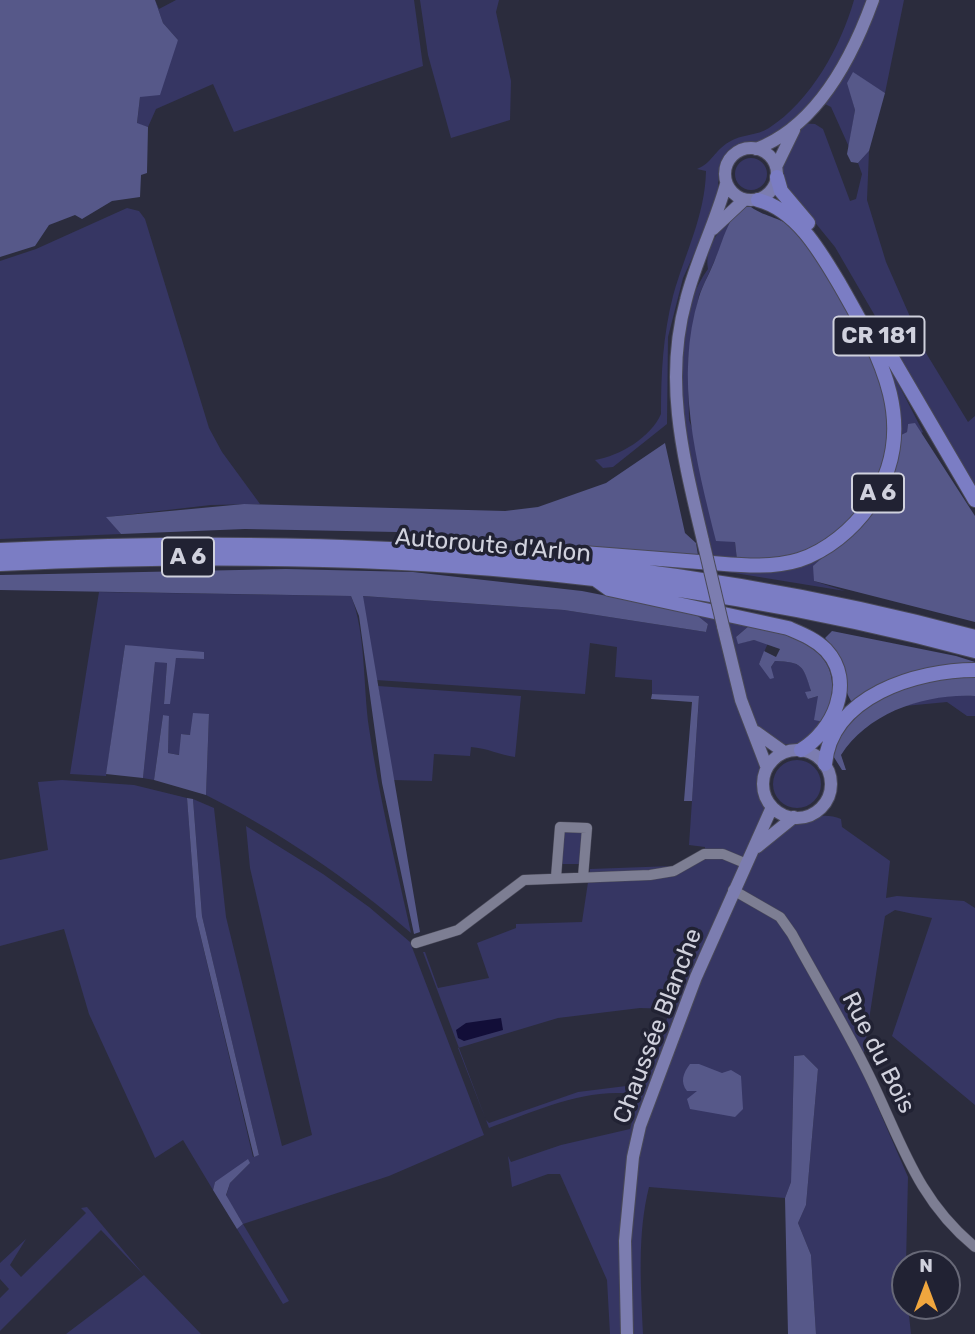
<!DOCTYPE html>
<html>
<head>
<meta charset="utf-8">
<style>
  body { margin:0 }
  #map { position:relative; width:975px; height:1334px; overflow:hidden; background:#2b2c3d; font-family:Rubik,sans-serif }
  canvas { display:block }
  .north { position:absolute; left:891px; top:1250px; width:70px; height:70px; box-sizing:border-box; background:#212233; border:2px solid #676877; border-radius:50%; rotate:0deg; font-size:19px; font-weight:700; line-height:28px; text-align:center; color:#d0d1dd }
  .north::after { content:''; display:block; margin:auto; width:24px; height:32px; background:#f0a63e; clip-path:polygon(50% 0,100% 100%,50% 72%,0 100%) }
</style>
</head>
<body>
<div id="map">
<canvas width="975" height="1334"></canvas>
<div class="north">N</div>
</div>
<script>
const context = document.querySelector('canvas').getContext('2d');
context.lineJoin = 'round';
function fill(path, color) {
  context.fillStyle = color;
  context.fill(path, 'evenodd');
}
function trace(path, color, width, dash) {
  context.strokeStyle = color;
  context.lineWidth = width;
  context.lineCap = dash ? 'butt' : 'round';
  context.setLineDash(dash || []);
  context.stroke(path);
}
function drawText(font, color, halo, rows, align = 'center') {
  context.font = font + ' Rubik,sans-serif';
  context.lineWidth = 7;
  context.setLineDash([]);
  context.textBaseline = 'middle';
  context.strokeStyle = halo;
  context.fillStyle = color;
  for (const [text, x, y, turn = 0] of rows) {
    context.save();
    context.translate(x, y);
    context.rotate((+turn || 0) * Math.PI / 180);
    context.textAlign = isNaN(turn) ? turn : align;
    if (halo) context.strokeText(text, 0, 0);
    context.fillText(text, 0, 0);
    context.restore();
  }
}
fill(new Path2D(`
  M155 0 159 9 176 0H414L423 66 234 132 213 84 156 109 148 127 137 124 140 97 178 40 163 23Z
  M420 0H499L496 12 511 81 510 120 451 138 428 55Z
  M854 0H904L885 93 853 73 848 83 855 110 849 147 831 107 819 101 799 123 815 124 823 129 850 201 856 199 862 174 858 163 869 151 867 200 886 262 926 353 968 422 975 416V488L835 247 782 182 781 165 798 125 759 143 734 147 727 153 719 170 717 204 683 278 668 337 667 424 613 467 603 468 595 460C620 456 651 437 661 414 661 373 663 335 673 296 685 253 705 216 706 171L697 169C712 163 715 150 729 142 741 134 757 136 769 128 811 101 841 46 854 0Z
  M735 174a16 16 0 1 1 32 0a16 16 0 1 1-32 0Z
  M127 208 139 211 145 219 209 428 222 452 260 504 211 505 107 517 121 534 0 539V261L36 249Z
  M737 211 699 295 688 359 689 420 735 542 737 560 714 557C693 474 653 346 708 269 704 245 721 229 737 211Z
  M886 360 923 432 920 434 908 424 907 432 899 436Z
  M834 548 814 581 845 591 704 568Z
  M99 592 351 596C366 632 363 687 369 728 379 797 396 865 411 933 349 879 278 831 206 795L209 714 190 735 181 734 180 755 168 753 169 717 163 715 154 780 143 778 155 661 167 663 164 704 176 658 203 659 125 645 106 776 70 774Z
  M362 596 564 610 706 632 708 624 694 613 750 625 736 637 739 643 754 640 768 643 759 664 771 667 775 661C802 662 804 666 811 691L808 699 818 696 824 722 802 745 781 744 757 732 761 762 758 783 767 819 755 848C778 832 812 807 841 819L842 827 890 861 886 898 897 896 964 901 975 908V1105L892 1036 932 918 895 910 885 916 864 1052 859 1055 880 1097 876 1103 908 1177 905 1306H908L911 1334H816L811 1255 798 1223 806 1205 818 1069 804 1055 794 1056 791 1182 785 1198 649 1187C637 1235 641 1285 643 1334H610L607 1280 560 1174H548L512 1187 508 1156 511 1162 561 1145 630 1129 639 1095C587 1086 537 1111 489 1128L423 952H425L438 988 489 978 477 943 516 928V924L582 922 590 869 673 866 704 854 705 847 689 845 699 697 652 694V680L615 677 617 647 590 643 585 694 376 680ZM640 1008 671 1009 642 1079 634 1085 578 1092 489 1123 486 1120 458 1048 558 1018Z
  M378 686 521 696 515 757C500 755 487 748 471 747L470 756 434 754 432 781 393 780Z
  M960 695 975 696V716H967L947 702 905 706 929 698Z
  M773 784a24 24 0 1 1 48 0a24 24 0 1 1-48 0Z
  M62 780 134 785 187 798 196 917 253 1157 259 1155 202 916 193 799 214 808 226 917 282 1146 312 1135 250 868 246 826 323 874 369 907 410 942 484 1135 389 1176 243 1224 289 1301 283 1304 237 1229 243 1224 226 1196 230 1183 250 1163 215 1182 213 1190 183 1140 155 1158 89 1014 64 929 0 946V860L48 850 38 782Z
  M560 827 587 828 584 864H557Z
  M87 1207 144 1275 201 1334H66L144 1275 101 1230 0 1331V1298L9 1289 0 1279V1263L26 1239 10 1265 21 1277 86 1213 81 1208Z`), '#363663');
fill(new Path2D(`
  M0 0H155L163 23 178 40 160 95 140 97 137 123 148 127 147 173 141 175 140 197 112 201 82 219 75 215 49 225 35 246 0 257Z
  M853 72 885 93 869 151 858 163 851 162 847 154 855 110 847 83Z
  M744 207H751C766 218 783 217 796 231 816 251 829 278 842 302 859 333 879 364 886 399 899 464 861 529 800 552 780 560 759 559 737 560L735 542 716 541C696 461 674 378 699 297 703 284 711 271 716 257 723 241 728 216 744 207Z
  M915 423 975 516V622L814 581 813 566C864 522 888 508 899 436L907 432 908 424Z
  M665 443 685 533 696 543 698 555 397 532 245 529 121 534 106 517 244 504 505 511 538 507 606 483Z
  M286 569 413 572 582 591 694 613 708 624 706 632 564 610 363 596 420 932 414 934 382 783 359 616 351 596 0 590V575Z
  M750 625C805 638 852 655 824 722L814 720 818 696 808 699 805 692 811 691C803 665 802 662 775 661L771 667 774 678 770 679 759 664 764 651 776 657 780 649 754 640 738 644 736 637Z
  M832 631 956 656 975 662V666L857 702 851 701C837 676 852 667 825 638Z
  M125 645 204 652V659L176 658 170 704H164L167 663 155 662 143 778 106 774Z
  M975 676V696C927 693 868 712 841 755L846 770H842L830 751C848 718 883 691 920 681 937 676 957 677 975 676Z
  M652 694 699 696 692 801H684L692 702 651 699Z
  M193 713 209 714 206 795 154 780 163 715 169 716 168 753 179 755 181 734 190 735Z
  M187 798 193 799 202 916 259 1155 254 1157 196 917Z
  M804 1055 818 1069 806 1205 798 1223 811 1255 816 1334H788L785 1198 791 1182 794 1056Z
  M690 1064H699L722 1073 731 1070 741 1076 743 1109 735 1117 690 1109 687 1099 697 1091H687C680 1082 683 1073 690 1064Z
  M248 1159 250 1163 230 1183 226 1195 243 1224 237 1229 213 1190 215 1182Z`), '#565889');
fill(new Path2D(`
  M501 1018 503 1030 464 1041 458 1038 456 1030 466 1023Z`), '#120e38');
const minor = new Path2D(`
  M556 877 560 827 587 828 583 877
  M733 890 780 917 792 934C817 980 844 1024 867 1071 900 1137 915 1198 975 1247
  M416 943 458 930 524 880 650 875 674 871 704 854H723L747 864`);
const major = new Path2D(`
  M725 174a26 26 0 1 1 52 0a26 26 0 1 1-52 0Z
  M756 149C817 126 852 58 873 0
  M776 167 794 130
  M713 229 744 200
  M703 541C684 460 663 383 686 300 696 260 715 224 726 184
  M723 626 741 700 767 768
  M756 732 784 752
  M763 784a34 34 0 1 1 68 0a34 34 0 1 1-68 0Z
  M757 847 794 817
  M627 1334 625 1241 633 1157 640 1126 696 977 772 807`);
const highway = new Path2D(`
  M777 177 781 191 808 223
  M877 332 975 500
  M0 550C329 534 656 551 975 637
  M583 553C622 556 661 559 699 562 732 564 767 570 799 560 827 551 853 529 869 506 923 429 880 355 840 285 821 253 797 210 758 200
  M0 564C334 548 650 564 975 651
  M595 579 609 589 788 628C802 634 815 639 826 650 856 682 833 731 801 750
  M825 764C831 696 917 670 975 670`);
trace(minor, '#494958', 11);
trace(major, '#494958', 14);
trace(highway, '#494958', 16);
trace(minor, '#7d7e93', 10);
trace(major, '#7c7db0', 12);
trace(highway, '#7b7dc4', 14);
const majorBridge = new Path2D(`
  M703 541 723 626`);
trace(majorBridge, '#494958', 14, []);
trace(majorBridge, '#7c7db0', 12);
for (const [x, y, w] of [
  [879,336,91],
  [878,493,52],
  [188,557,52]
]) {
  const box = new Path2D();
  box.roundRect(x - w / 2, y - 19.5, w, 39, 5);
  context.fillStyle = '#212233';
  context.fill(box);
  trace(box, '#d0d1dd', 2);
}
drawText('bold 23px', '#d0d1dd', null, [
  ["CR 181",879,336],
  ["A 6",878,493],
  ["A 6",188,557]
]);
drawText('24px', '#d0d1dd', '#212233', [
  ["Autoroute d'Arlon",493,546,5],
  ["Chaussée Blanche",658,1026,-69],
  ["Rue du Bois",878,1053,63]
]);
</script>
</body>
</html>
